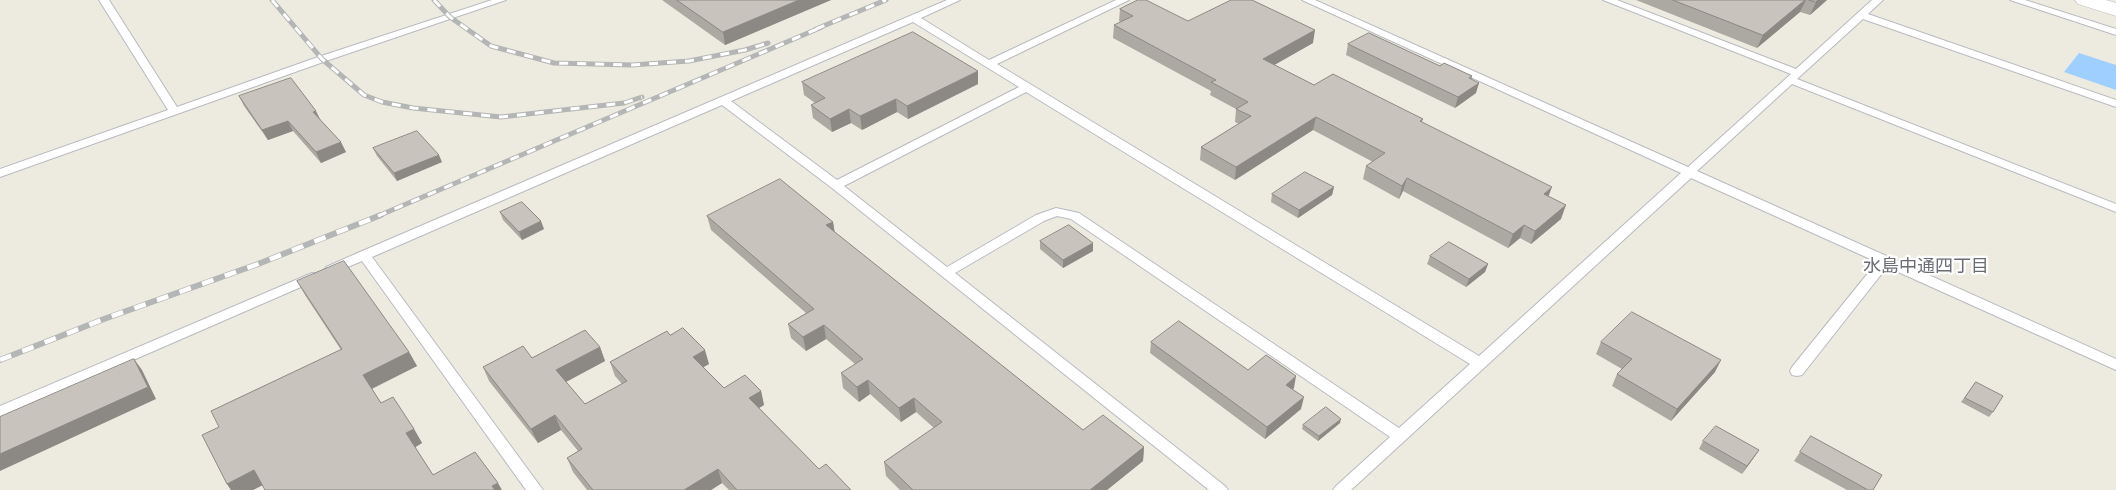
<!DOCTYPE html>
<html>
<head>
<meta charset="utf-8">
<style>
  body { margin:0 }
  canvas { display:block; background:#edebe0 }
</style>
</head>
<body>
<canvas width="2116" height="490"></canvas>
<script>
const context = document.querySelector('canvas').getContext('2d');
context.lineJoin = 'round';
function fill(path, color) {
  context.fillStyle = color;
  context.fill(path, 'evenodd');
}
function trace(path, color, width, dash) {
  context.strokeStyle = color;
  context.lineWidth = width;
  context.lineCap = dash ? 'butt' : 'round';
  context.setLineDash(dash || []);
  context.stroke(path);
}
function drawText(font, color, halo, rows, align = 'center') {
  context.font = font + ' "Space Grotesk","Noto Sans JP",sans-serif';
  context.lineWidth = 4.5;
  context.setLineDash([]);
  context.textBaseline = 'middle';
  context.strokeStyle = halo;
  context.fillStyle = color;
  for (const [text, x, y, turn = 0] of rows) {
    context.save();
    context.translate(x, y);
    context.rotate((+turn || 0) * Math.PI / 180);
    context.textAlign = isNaN(turn) ? turn : align;
    if (halo) context.strokeText(text, 0, 0);
    context.fillText(text, 0, 0);
    context.restore();
  }
}
fill(new Path2D(`
  M2079 53 2116 65V90L2064 72Z`), '#9ecfff');
const lane = new Path2D(`
  M99 0H109L177 107 318 57 492 0H506L326 61 0 177V169L168 110Z
  M947 0H960L921 18 989 60 1116 0H1129L997 64 1479 356 1681 173 1302 0H1315L1688 167 1791 74 1603 0H1617L1796 69 1872 0H1883L1868 14 2116 100V107L1863 19 1797 79 2116 204V212L1792 84 1697 171 2116 359V370L1887 267 1802 375 1797 376 1792 375 1790 371 1792 367 1877 262 1691 178 1351 490H1333L1336 486 1390 437 1071 219 1057 216 1044 221 955 273 1225 486 1228 490H1209L832 188 722 105 372 257 543 490H526L362 261 331 274 325 270 326 267 360 252ZM913 22 1019 87 837 180 731 101ZM1026 92 1470 364 1399 428 1079 213 1056 208 1036 215 947 267 844 186Z
  M2010 0H2025L2116 29V35Z
  M312 273 317 274 318 277 317 280 0 418V406Z`);
const secondary = new Path2D(`
  M2075 0H2106L2116 3V16L2078 4Z`);
trace(lane, '#b8bac0', 2);
trace(secondary, '#b9bcc3', 1);
fill(lane, '#fff');
fill(secondary, '#fff');
const railFar1 = new Path2D(`
  M272 0 322 59 364 95 382 102 413 108 501 117 624 103 642 97
  M434 0 450 17 491 46 554 63 632 65 689 61 745 50 768 43
  M816 29 886 0
  M378 216 822 27`);
const rail = new Path2D(`
  M0 360 104 319 258 264 381 215`);
trace(railFar1, '#b4b5b5', 5);
trace(rail, '#b4b5b5', 6);
trace(railFar1, '#fff', 3, [9]);
trace(rail, '#fff', 4.5, [12]);
fill(new Path2D(`
  M662 0H831L725 45Z
  M1636 0H1827L1810 15 1800 12 1757 48Z
  M1120 9 1313 43 1274 65 1314 85 1423 119 1422 122 1549 196 1561 219 1531 244 1520 238 1508 248 1403 191 1399 199 1363 179 1366 166 1373 162 1313 130 1235 180 1200 160 1201 147 1239 124 1235 122 1236 109 1210 95 1211 91 1113 38 1114 25 1121 22 1119 21Z
  M1348 44 1440 66 1472 76V79L1476 93 1455 108 1346 55Z
  M802 82 978 84 908 119 897 112 862 130 851 123 832 132 813 118 811 105 815 103 804 95Z
  M239 96 321 121 346 152 321 163 293 131 268 140 244 106Z
  M373 148 442 162 397 181 377 156Z
  M1334 187 1332 195 1298 218 1271 202 1272 194Z
  M500 212 544 229 522 240 503 220Z
  M707 216 833 222 835 233 1083 430 1144 447 1143 461 1107 490H900L886 476 884 462 934 428 916 412 901 422 870 394 859 402 843 388 841 373 855 364 826 339 806 351 791 338 788 324 806 313 711 230Z
  M1040 241 1093 243V251L1063 268 1040 249Z
  M1430 256 1488 264 1485 272 1466 287 1427 264Z
  M297 281 409 352 417 366 372 389 381 403 414 429 422 443 415 447 433 475 498 483 262 485 253 490H231L227 484 219 427 341 350 305 295Z
  M670 335 709 364 703 367 724 388 761 391 764 405 759 408 819 469 851 490H729L722 483 711 490H587L573 472 567 458 578 451 561 430 538 443 489 381 483 367 600 347 605 361 566 382 585 404 622 384 615 376 610 362Z
  M1151 342 1248 370 1294 388 1293 389 1301 409 1265 439 1150 353Z
  M1601 342 1715 372 1671 421 1612 386 1617 374 1622 369 1596 354Z
  M1976 382 1993 412 1989 417 1961 402Z
  M1340 423 1318 441 1302 429 1303 425Z
  M1703 441 1759 450 1742 474 1699 449Z
  M1800 452 1873 490H1847L1794 461Z`), '#aca9a3');
fill(new Path2D(`
  M799 0H831L725 45 723 32Z
  M1805 0H1806L1800 12 1757 48 1763 35Z
  M1818 0H1827L1810 15 1816 2Z
  M1315 30 1313 43 1262 72 1263 59Z
  M978 71V84L908 119 907 106Z
  M1479 83 1476 93 1455 108 1458 97Z
  M896 99 897 112 862 130 860 116Z
  M849 109 851 123 832 132 830 119Z
  M316 111 321 121 313 112Z
  M1316 117 1313 130 1235 180 1236 167Z
  M288 121 293 131 268 140 262 130Z
  M341 142 346 152 321 163 316 152Z
  M439 155 442 162 397 181 394 173Z
  M1407 178 1403 191 1399 199 1402 186Z
  M1334 187 1332 195 1298 218 1299 210Z
  M1552 187 1547 200 1544 194Z
  M1566 205 1561 219 1531 244 1535 231Z
  M541 221 544 229 522 240 519 232Z
  M833 222 835 236 826 225Z
  M1524 225 1520 238 1508 248 1513 234Z
  M1093 243V251L1063 268V260Z
  M1488 264 1485 272 1466 287 1469 279Z
  M824 325 826 339 806 351 803 337Z
  M600 347 605 361 562 384 556 370Z
  M705 350 709 364 697 371 693 357Z
  M409 352 417 366 371 389 363 375Z
  M134 359 142 370 156 399 0 471V454Z
  M1721 360 1715 372 1671 421 1677 409Z
  M1296 376 1294 388 1284 396 1286 385Z
  M868 380 870 394 859 402 857 387Z
  M761 391 764 405 752 412 749 398Z
  M1304 397 1301 409 1265 439 1267 427Z
  M914 398 916 412 901 422 899 408Z
  M555 415 561 430 538 443 531 429Z
  M1341 419 1340 423 1318 441 1319 436Z
  M414 429 422 443 414 448 406 433Z
  M1144 447 1143 461 1107 490H1090Z
  M1759 450 1753 459 1742 474 1747 466Z
  M718 469 722 483 711 490H684Z
  M254 470 265 484 253 490H231L227 484Z
  M498 483 502 490H494L492 486Z`), '#8c8984');
const building = new Path2D(`
  M677 0H799L723 32Z
  M1138 0H1146L1188 21 1231 0H1252L1315 30 1263 59 1314 85 1333 74 1423 119 1420 121 1552 187 1544 194 1566 205 1535 231 1524 225 1513 234 1407 178 1402 186 1366 166 1385 153 1316 117 1236 167 1201 147 1251 116 1236 109 1248 102 1211 82 1216 80 1114 25 1133 16 1120 9Z
  M1673 0H1805L1763 35Z
  M1809 0H1818L1816 2Z
  M913 32 978 71 907 106 896 99 860 116 849 109 830 119 811 105 825 98 802 82Z
  M1369 33 1440 66 1444 63 1472 76 1469 78 1479 83 1458 97 1348 44Z
  M291 78 316 111 313 112 341 142 316 152 288 121 262 130 239 96Z
  M417 131 439 155 394 173 373 148Z
  M1305 172 1334 187 1299 210 1272 194Z
  M780 179 833 222 826 225 1083 430 1103 415 1144 447 1090 490H913L884 462 942 422 914 398 899 408 868 380 857 387 841 373 863 359 824 325 803 337 788 324 814 309 707 216Z
  M522 202 541 221 519 232 500 212Z
  M1069 225 1093 243 1063 260 1040 241Z
  M1449 242 1488 264 1469 279 1430 256Z
  M344 261 409 352 363 375 381 403 393 397 414 429 406 433 433 475 475 452 498 483 492 486 495 490H265L254 470 227 484 202 435 219 427 211 411 342 349 297 281Z
  M1632 312 1721 360 1677 409 1617 374 1632 359 1601 342Z
  M1179 321 1248 370 1266 355 1296 376 1286 385 1304 397 1267 427 1151 342Z
  M683 328 705 350 693 357 724 388 745 375 761 391 749 398 819 469 826 464 851 490H737L718 469 684 490H593L567 458 582 449 555 415 531 429 483 367 523 346 532 358 585 330 600 347 556 370 585 404 627 381 610 362 667 331 670 335Z
  M134 359 148 387 0 454V417Z
  M1976 382 2003 396 1993 412 1965 398Z
  M1326 407 1341 419 1319 436 1303 425Z
  M1716 426 1759 450 1747 466 1703 441Z
  M1811 436 1882 475 1873 490H1868L1800 452Z`);
fill(building, '#c8c4bd');
trace(building, '#8c8984', 1);
drawText('18px', '#6a6e74', '#fff', [
  ["水島中通四丁目",1926,267]
]);
</script>
</body>
</html>
